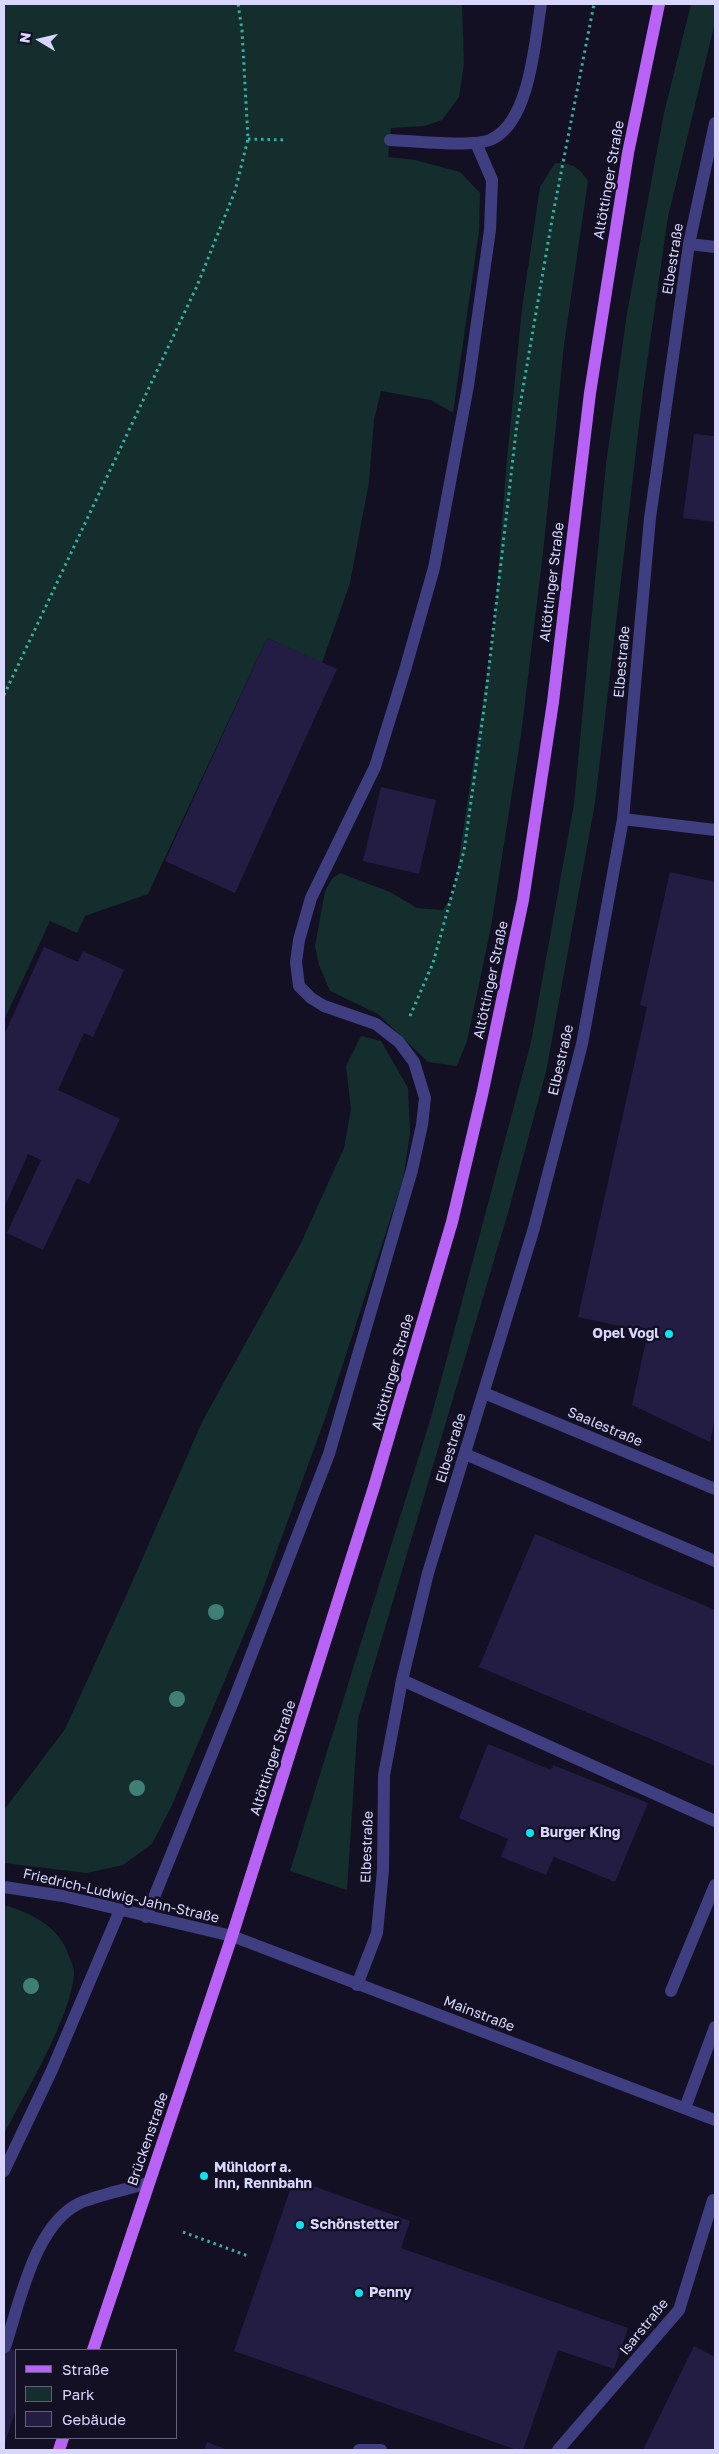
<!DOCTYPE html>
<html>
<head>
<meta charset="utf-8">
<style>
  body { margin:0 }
  #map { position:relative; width:719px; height:2454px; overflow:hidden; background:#131024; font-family:"Golos Text",sans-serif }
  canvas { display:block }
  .frame { position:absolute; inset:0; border:5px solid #d8d6fd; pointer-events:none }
  .legend { position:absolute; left:15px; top:2349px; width:162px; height:90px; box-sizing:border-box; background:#131024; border:1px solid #625f7b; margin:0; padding:6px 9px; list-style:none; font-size:15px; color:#d8d6fd }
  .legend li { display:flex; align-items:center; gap:10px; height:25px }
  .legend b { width:25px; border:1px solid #625f7b }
  .north { position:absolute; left:15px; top:15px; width:50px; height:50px; -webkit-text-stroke:4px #131024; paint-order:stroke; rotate:279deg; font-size:14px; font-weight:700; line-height:20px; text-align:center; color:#d8d6fd }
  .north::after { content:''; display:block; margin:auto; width:18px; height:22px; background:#d8d6fd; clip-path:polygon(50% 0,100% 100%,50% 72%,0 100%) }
</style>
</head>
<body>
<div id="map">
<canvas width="719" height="2454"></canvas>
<div class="frame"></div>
<ul class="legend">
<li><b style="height:6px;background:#b963f6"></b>Straße</li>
<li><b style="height:14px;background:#132e2c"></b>Park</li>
<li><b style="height:14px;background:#231d44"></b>Gebäude</li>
</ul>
<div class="north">N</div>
</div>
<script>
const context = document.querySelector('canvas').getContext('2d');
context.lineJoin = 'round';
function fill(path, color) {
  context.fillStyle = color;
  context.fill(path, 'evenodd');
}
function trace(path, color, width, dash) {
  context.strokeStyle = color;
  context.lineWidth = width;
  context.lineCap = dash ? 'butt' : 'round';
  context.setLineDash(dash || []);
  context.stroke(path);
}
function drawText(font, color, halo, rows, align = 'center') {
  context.font = font + ' "Golos Text",sans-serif';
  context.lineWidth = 5;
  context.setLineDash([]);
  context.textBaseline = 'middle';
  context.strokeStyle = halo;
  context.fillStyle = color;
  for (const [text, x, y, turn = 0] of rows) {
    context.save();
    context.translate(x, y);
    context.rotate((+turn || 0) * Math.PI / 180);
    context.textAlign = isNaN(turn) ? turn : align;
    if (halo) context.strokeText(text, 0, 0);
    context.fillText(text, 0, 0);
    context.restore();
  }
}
fill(new Path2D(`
  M4 4H462L464 64 459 97 442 120 425 126 391 128 388 157 415 160 460 172 480 193 479 231 453 413 431 400 381 391 374 420 369 482 350 583 322 663 267 638 148 894 85 916 77 933 50 921 4 1020Z
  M691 4H715V22L668 217 643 391 595 803 546 1072 508 1213 358 1719 347 1890 290 1871 432 1414 531 1042 574 804 606 464 627 313 664 113Z
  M555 163C572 163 579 167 588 181L564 345 543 553 521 735 491 927 467 1041 457 1066 428 1062 378 1014 330 991 319 965 315 946 325 891 332 879 340 873 390 892 417 908 443 910 454 891 494 628 506 469 522 308 540 187Z
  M361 1036 381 1041 408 1088 410 1134 403 1180 327 1413 260 1597 172 1805 152 1844 123 1865 86 1873 4 1863V1808L7 1806 65 1729 130 1587 202 1422 301 1243 344 1148 351 1109 346 1066Z
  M4 1905C33 1914 59 1926 69 1956 71 1962 75 1969 74 1975 69 2021 26 2091 4 2134Z`), '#132e2c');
fill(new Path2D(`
  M694 434 715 436V522L683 518Z
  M267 638 337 669 235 893 165 861Z
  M381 787 436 800 419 874 363 861Z
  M670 872 715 882V1417L710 1442 632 1405 648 1332 578 1317 647 1007 640 1005Z
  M44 947 78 962 83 951 124 970 93 1037 84 1033 58 1090 120 1119 89 1184 77 1178 43 1250 7 1233 41 1160 28 1154 4 1208V1035Z
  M535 1534 715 1610V1766L479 1667Z
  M488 1744 551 1770 553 1765 648 1803 615 1882 554 1857 546 1875 501 1857 508 1839 459 1818Z
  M294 2179 410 2221 401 2248 628 2328 614 2369 558 2350 523 2450H517L234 2351Z
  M694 2346 715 2357V2450H643Z
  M4 2347 16 2351V2409L4 2445Z
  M207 2442 228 2450H204Z`), '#231d44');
trace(new Path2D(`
  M248 139 287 140
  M4 695 197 286 235 191 248 139 242 30 238 4
  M410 1016 433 963 464 851 485 702 517 423 553 214 594 4
  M183 2232 248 2256`), '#36b0a3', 3, [2.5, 4]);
trace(new Path2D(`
  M390 140C412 141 475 148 492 139 530 121 535 41 541 4
  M689 244 715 247
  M623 819 715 830
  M484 1393 715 1489
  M465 1454 715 1561
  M402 1680 715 1821
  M4 1887 63 1896 232 1936 715 2120
  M146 1917 235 1697 329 1454 412 1170 422 1125 425 1098 414 1062 399 1042 376 1024 324 1006 311 998 299 986 296 962 299 940 311 898 375 767 405 670 434 568 468 386 490 230 492 180 476 143
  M357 1985 377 1933 383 1870 384 1775 402 1680 428 1573 534 1228 582 1044 623 819 650 518 689 244 715 123
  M671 1991 715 1885
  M685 2108 715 2027
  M4 2171 52 2070 120 1910
  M5 2347C20 2302 35 2222 82 2202 103 2194 127 2189 148 2183
  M359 2450H381
  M558 2450 679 2310 713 2200`), '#3e3e80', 12);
trace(new Path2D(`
  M93 2350 232 1936 374 1487 452 1222 482 1095 523 900 553 702 590 393 628 153 659 4
  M59 2450 63 2438`), '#b963f6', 12);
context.fillStyle = '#407f75';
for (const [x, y] of [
  [216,1612],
  [177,1699],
  [137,1788],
  [31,1986]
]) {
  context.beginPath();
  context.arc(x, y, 8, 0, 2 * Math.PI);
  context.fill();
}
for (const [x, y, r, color] of [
  [669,1334,5,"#0ee4f0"],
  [530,1833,5,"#0ee4f0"],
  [204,2176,5,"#0ee4f0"],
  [300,2225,5,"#0ee4f0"],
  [359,2293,5,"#0ee4f0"]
]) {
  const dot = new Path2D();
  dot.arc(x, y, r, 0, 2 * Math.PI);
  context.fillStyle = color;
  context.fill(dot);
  trace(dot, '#131024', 2);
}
drawText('14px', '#d8d6fd', '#131024', [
  ["Altöttinger Straße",609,180,-80],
  ["Elbestraße",673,259,-81],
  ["Altöttinger Straße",552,582,-83],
  ["Elbestraße",622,662,-85],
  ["Altöttinger Straße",491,980,-78],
  ["Elbestraße",561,1060,-77],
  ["Altöttinger Straße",393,1372,-74],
  ["Saalestraße",605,1427,23],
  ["Elbestraße",451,1448,-73],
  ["Altöttinger Straße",273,1758,-72],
  ["Elbestraße",367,1847,-88],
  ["Friedrich-Ludwig-Jahn-Straße",121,1896,13],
  ["Mainstraße",479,2014,21],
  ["Brückenstraße",148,2139,-71],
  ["Isarstraße",644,2327,-51]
]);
drawText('bold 14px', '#d8d6fd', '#131024', [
  ["Opel Vogl",659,1334,"right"],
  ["Burger King",540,1833],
  ["Mühldorf a.",214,2168],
  ["Inn, Rennbahn",214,2184],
  ["Schönstetter",310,2225],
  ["Penny",369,2293]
], 'left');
</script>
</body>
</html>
